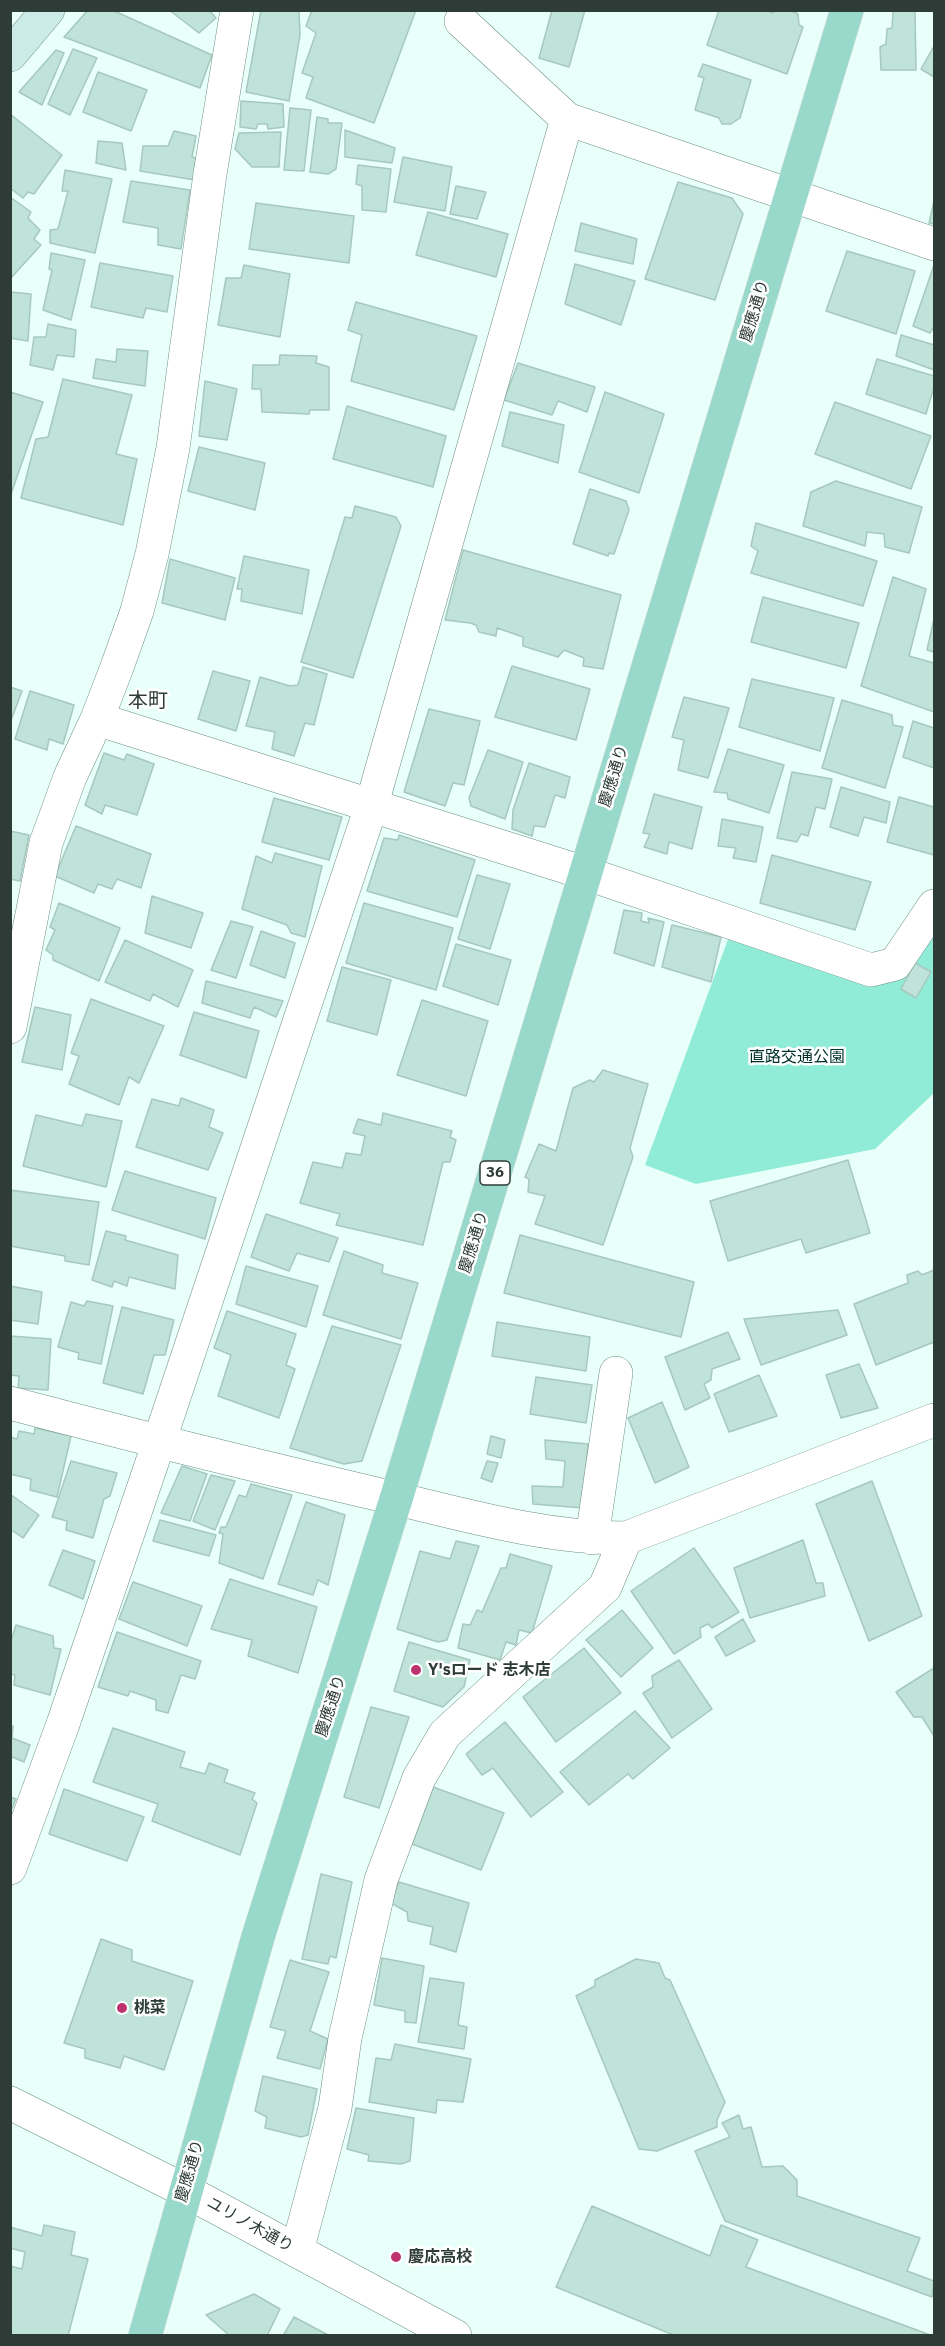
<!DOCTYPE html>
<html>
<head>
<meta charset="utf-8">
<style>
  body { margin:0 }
  #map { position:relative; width:945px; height:2346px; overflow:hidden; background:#e9fff9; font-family:"IBM Plex Sans",sans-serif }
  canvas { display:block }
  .frame { position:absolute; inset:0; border:12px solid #2e3c38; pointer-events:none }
</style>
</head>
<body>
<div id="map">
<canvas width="945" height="2346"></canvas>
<div class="frame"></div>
</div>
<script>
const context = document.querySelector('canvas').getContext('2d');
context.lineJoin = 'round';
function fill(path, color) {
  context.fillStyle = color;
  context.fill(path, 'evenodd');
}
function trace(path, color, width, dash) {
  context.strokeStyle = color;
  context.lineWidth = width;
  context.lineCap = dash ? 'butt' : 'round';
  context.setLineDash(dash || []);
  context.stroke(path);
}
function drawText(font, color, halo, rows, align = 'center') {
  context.font = font + ' "IBM Plex Sans","Noto Sans JP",sans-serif';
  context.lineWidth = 5;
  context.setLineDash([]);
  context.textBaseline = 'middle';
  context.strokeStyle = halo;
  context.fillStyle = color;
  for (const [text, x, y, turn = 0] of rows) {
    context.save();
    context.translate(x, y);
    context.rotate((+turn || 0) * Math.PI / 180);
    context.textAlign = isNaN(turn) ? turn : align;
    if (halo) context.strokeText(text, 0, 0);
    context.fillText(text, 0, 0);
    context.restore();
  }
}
fill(new Path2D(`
  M934 906V1093L875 1149 696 1184 645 1165 734 923 871 970Z`), '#90ecd6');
const building = new Path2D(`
  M88 10H112L212 55 200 88 64 37Z
  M169 10H209L216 18 199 33Z
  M261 10H299L300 35 289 101 246 92Z
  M312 10H416L374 123 306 98 313 77 302 73 316 33 306 26Z
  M552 10H585L569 67 539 58Z
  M719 10H765L773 13 775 10H790L798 14 799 25 803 27 787 74 707 45Z
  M915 10 916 70H881L880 47 886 44 887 29 892 28 893 11Z
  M934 46V77L921 69Z
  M73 49 97 58 70 115 48 104Z
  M56 50 64 53 42 105 19 92Z
  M703 64 751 80 740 118 731 124H722L719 118 695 110 704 78 698 76Z
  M98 72 147 90 131 131 83 112Z
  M241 101 283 104 284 127 268 129 267 124H258L256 129 240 127Z
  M290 108 311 110 304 171 284 170Z
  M10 114 62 155 34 194 28 192 23 198 10 188Z
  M317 117 328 119V123H342L336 169 328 174 310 172Z
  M345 130 395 148 392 163 345 157Z
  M174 131 196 136 192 157 198 159 195 180 140 171 143 146H168Z
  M281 132 279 167H252L235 149 239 133Z
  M98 141 122 143 126 170 96 163Z
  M403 157 452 167 445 211 394 202Z
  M358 165 391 169 386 212 362 210V186L356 184Z
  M65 170 112 179 95 253 50 243V230L58 229 68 191H62Z
  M131 181 190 190 181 249 158 245V228L123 222Z
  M678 182 732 198 743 214 715 300 645 279Z
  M456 186 486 192 477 219 450 214Z
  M10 197 31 212 28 218 40 230 34 239 41 245 10 279Z
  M934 201V224L929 223Z
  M256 203 354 216 349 263 249 249Z
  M428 212 508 234 496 277 416 255Z
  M581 223 637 239 633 264 575 251Z
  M847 251 915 271 896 334 826 311Z
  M51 253 85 260 71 320 43 310 52 270 49 269Z
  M100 263 173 276 167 312 146 308 143 318 91 307Z
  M575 264 635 281 621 325 565 304Z
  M244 265 290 274 280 337 218 325 226 278H241Z
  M934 265V327L930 333 913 326Z
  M10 292 31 294 28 341 10 338Z
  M356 302 477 336 454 410 351 381 362 335 348 330Z
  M48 324 76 330 74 357 57 355 53 370 30 365 34 337H46Z
  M901 335 934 345V370L896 356Z
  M117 349 148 351 145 386 93 378 96 359 116 362Z
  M280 355 317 356 316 363 329 367V410H310L309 414 262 412 261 389H252L253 365H279Z
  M877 359 934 376V387L926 414 866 394Z
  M518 363 595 387 587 412 558 401 552 415 504 400Z
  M63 379 132 395 116 454 137 459 123 525 21 498 36 439 48 437Z
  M205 381 237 389 227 440 199 436Z
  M10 392 43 402 10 497Z
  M605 392 664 414 639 493 579 472Z
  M835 402 931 436 911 489 815 454Z
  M347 406 446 436 433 487 333 459Z
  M510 412 564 425 558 463 502 446Z
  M199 447 265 463 255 510 188 491Z
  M836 481 922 507 909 553 885 547 884 534 867 532 865 546 803 526 811 492Z
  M590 489 626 501 629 510 614 554 609 553 608 556 573 544Z
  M355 506 396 517 401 526 353 678 301 662 345 517 352 518Z
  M756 523 877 561 863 606 751 573 758 551 751 546Z
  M463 550 621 595 603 669 583 666 584 658 564 650 558 657 523 646V637L497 628 496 636 479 632 476 625 470 623 445 620Z
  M244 556 309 570 302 614 241 601 242 589H237Z
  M170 559 235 578 225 620 162 603Z
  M893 577 926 589 909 656 934 663V712L861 686Z
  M763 597 859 623 846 668 751 642Z
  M934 619V652L927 650Z
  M512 666 590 689 576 740 495 717Z
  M303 667 327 674 314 725 305 723 294 756 272 749 275 732 246 726 260 677 290 686 298 685Z
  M213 671 250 681 236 731 198 719Z
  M752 679 834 698 820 751 739 727Z
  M10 687 22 691 10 723Z
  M30 691 74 705 63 744 49 739 47 750 15 739Z
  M684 697 729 708 708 778 678 770 684 740 672 737Z
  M842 700 892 715 893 725 903 727 885 788 822 768Z
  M429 709 480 721 464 785 453 783 445 806 404 792Z
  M913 721 934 728V768L903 757Z
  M728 749 784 765 769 813 728 799 727 793 714 792Z
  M488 750 523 762 505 819 471 806 469 798Z
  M104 753 124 760 127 754 154 764 137 815 105 805 102 814 85 805Z
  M529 763 570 777 565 798 555 795 545 827 534 826 532 836 512 829 513 810Z
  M792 772 832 779 825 809 816 807 808 836 801 834 797 842 777 838Z
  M841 787 890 802 886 823 864 817 858 836 830 827Z
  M654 794 702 807 692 849 669 842 667 854 644 847 650 834 643 833Z
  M899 797 934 807V855L887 842Z
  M274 798 342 817 329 860 262 842Z
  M722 819 763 827 756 862 733 858 736 848 718 846Z
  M76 826 151 854 141 888 117 879 112 889 98 884 94 893 55 876Z
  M10 831 29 835 20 881 10 879Z
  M399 835 475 860 457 917 367 891 384 838 398 840Z
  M275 853 322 866 305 937 291 933 287 925 242 909 256 856 272 863Z
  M772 855 871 882 855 930 760 903Z
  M477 875 510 884 490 949 458 939Z
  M152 896 203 913 191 948 145 933Z
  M59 903 120 928 99 981 53 960V955L46 950 55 930 50 927Z
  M364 903 453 928 436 990 346 963Z
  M624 910 642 913 641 921 649 923 648 918 664 922 654 966 614 953Z
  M231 921 253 927 236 978 211 970Z
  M672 925 721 937 711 982 662 967Z
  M261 931 295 943 285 978 250 965Z
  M125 940 193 970 178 1007 153 994 150 1001 105 982Z
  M456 944 511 960 498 1005 443 986Z
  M915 963 931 972 916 998 901 989Z
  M342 967 391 980 377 1035 327 1021Z
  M206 981 283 1001 276 1017 254 1007 250 1018 202 1003Z
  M91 999 164 1026 139 1083 129 1077 119 1105 69 1084 79 1056 71 1053Z
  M422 1000 488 1021 466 1096 397 1075Z
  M35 1007 71 1015 62 1070 22 1062Z
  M194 1012 259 1031 246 1078 180 1055Z
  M603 1070 648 1084 630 1148 633 1157 603 1245 535 1224 545 1196 528 1192 529 1179 525 1177 539 1144 556 1151 573 1088 590 1080 594 1082Z
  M181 1098 214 1110 209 1127 223 1133 208 1170 136 1147 152 1099 179 1106Z
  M383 1113 452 1131 450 1137 456 1140 450 1162H443L423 1245 336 1225 340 1214 300 1203 313 1162 342 1168 346 1153 361 1155 365 1136 353 1133 358 1119 381 1125Z
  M86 1114 122 1121 106 1187 23 1166 36 1115 82 1126Z
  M848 1160 870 1233 806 1253 801 1239 728 1261 710 1201Z
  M125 1171 216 1198 205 1239 112 1210Z
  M10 1190 99 1202 89 1265 65 1261V1256L10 1246Z
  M266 1214 338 1238 329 1262 297 1253 289 1271 251 1257Z
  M106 1231 126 1236 125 1240 178 1255 175 1289 129 1277 127 1286 114 1281 112 1287 92 1280Z
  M520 1235 694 1282 681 1337 504 1293Z
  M344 1251 383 1265 382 1273 418 1283 401 1339 323 1315Z
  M246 1266 318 1286 306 1327 236 1304Z
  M934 1270V1342L876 1365 854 1304 908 1283 907 1275 918 1271 922 1275Z
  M10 1286 42 1292 38 1324 10 1320Z
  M87 1301 113 1306 101 1364 78 1359 79 1353 58 1347 71 1302 84 1306Z
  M122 1307 174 1320 165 1355H154L143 1394 103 1383Z
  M838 1310 847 1335 761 1365 744 1319Z
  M227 1311 296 1334 286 1365 295 1369 279 1418 218 1396 231 1355 214 1348Z
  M497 1322 590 1337 586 1371 492 1356Z
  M332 1326 401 1345 362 1461 344 1464 290 1448Z
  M728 1332 740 1359 712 1369 711 1380 704 1384 710 1398 685 1410 665 1357Z
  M10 1336 51 1339 48 1390 18 1388 19 1376 10 1375Z
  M859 1364 878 1408 841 1418 826 1375Z
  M759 1375 777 1416 729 1432 714 1394Z
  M536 1377 592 1385 586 1423 530 1414Z
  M662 1402 689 1467 655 1483 628 1418Z
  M35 1428 71 1436 57 1497 30 1490 31 1479 10 1474V1437L17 1439 19 1431 34 1434Z
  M491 1436 505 1440 501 1458 487 1454Z
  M545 1440 588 1444 583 1508 533 1504 532 1486 563 1487 565 1461 546 1459Z
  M71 1461 117 1473 110 1496 104 1499 93 1538 66 1530 67 1521 52 1517Z
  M487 1461 498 1463 492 1482 481 1478Z
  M182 1466 207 1474 190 1521 161 1513Z
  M211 1475 235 1481 215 1530 193 1521Z
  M872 1481 922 1616 869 1641 816 1504Z
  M251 1484 292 1495 263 1579 219 1563 223 1534 219 1533 221 1527H226L239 1495 246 1497Z
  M10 1494 39 1515 23 1538 10 1529Z
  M306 1502 345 1515 328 1585 318 1580 313 1595 278 1584Z
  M160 1520 216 1535 209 1556 153 1541Z
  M803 1540 816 1583H823L825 1596 750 1618 734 1568Z
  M456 1541 479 1546 447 1640 438 1642 397 1629 420 1551 450 1559Z
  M694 1548 739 1612 712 1628 708 1624 700 1628 701 1637 674 1654 631 1591Z
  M63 1550 95 1561 83 1599 49 1585Z
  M510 1554 552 1566 532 1633 519 1630 516 1645 506 1642 500 1660 458 1648 463 1624 470 1625 477 1610 482 1612 501 1568H506Z
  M230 1579 317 1607 298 1673 248 1656 252 1640 211 1629Z
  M133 1582 202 1606 187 1646 119 1619Z
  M622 1610 653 1648 621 1677 586 1640Z
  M743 1619 755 1641 726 1656 715 1637Z
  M16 1625 53 1636 54 1648 61 1649 50 1695 14 1685 15 1675 10 1674V1644Z
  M117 1632 201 1661 195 1679 181 1675 168 1713 156 1710V1700L130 1691 128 1696 98 1687Z
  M409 1642 470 1660 464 1687 443 1707 394 1691Z
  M584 1648 621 1693 556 1742 523 1697Z
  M679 1660 712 1709 672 1738 643 1693 653 1687 652 1676Z
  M934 1668V1736L922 1717H914L896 1692Z
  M371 1707 409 1717 379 1808 344 1797Z
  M635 1711 670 1748 633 1779 628 1774 589 1805 560 1772Z
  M505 1722 563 1792 531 1817 493 1768 482 1775 466 1754Z
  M10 1726H13L12 1738 30 1745 24 1762 10 1756Z
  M113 1728 185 1752 180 1767 205 1774 209 1763 228 1770 224 1782 255 1793 252 1799 257 1803 240 1855 152 1821 158 1804 93 1782Z
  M433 1787 504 1813 481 1870 412 1844Z
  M64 1789 144 1817 127 1861 49 1834Z
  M10 1797 16 1799 10 1813Z
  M321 1874 352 1882 336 1958 330 1956 328 1964 302 1959Z
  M399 1882 469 1903 456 1952 430 1944 433 1927 408 1921 407 1912 391 1903Z
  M101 1939 132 1950V1961L193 1981 164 2070 124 2056 120 2068 85 2058V2049L64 2043Z
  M382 1958 424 1966 416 2023 405 2022V2011L374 2005Z
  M636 1959 659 1963 665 1978 670 1980 725 2102 717 2120V2127L657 2151 639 2149 576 1996 595 1986V1980Z
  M290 1960 329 1972 310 2031 328 2039 320 2069 277 2058 286 2031 270 2027Z
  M430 1978 464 1983 458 2025 467 2027 464 2049 418 2042Z
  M395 2044 471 2059 463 2102 437 2100 436 2113 369 2102 376 2058 391 2060Z
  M263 2076 317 2089 308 2135 301 2137 265 2128 267 2117 255 2111Z
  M356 2108 414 2118 410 2161 401 2164 368 2161 369 2155 347 2149Z
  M739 2115 743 2129 751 2127 762 2167 783 2166 797 2180V2196L920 2238 907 2271 934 2281 932 2297 725 2221 695 2151 730 2137 722 2123Z
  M592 2206 710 2256 721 2225 758 2240 746 2267 933 2336H676L556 2287Z
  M44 2225 75 2232 71 2255 88 2259 68 2336H10V2266L22 2269 25 2252 10 2248V2227L42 2236Z
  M254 2294 280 2309 267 2336H230L206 2315Z
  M294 2317 330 2336H283Z`);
fill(building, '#bfe2d9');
trace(building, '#a6c8bf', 1.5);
const minor = new Path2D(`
  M461 21 567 119 934 244
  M97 719 585 873 871 970 895 964 934 906
  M10 1027 46 843 70 777 97 719 117 667 137 611 152 554 173 448 210 174 237 10
  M10 1403C134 1436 257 1466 381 1495 462 1514 543 1538 626 1538L934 1420
  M592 1538 616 1373
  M10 1868 63 1724 159 1442 371 807 567 119
  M297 2251 335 2108 345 2038 381 1880 419 1778 445 1734 605 1587 626 1538`);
const tertiary = new Path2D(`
  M10 2103 184 2190 455 2336`);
const secondary = new Path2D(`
  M10 55 48 10`);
const primary = new Path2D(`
  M145 2336 258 1937 396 1499 847 10`);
trace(minor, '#6e8f87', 34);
trace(tertiary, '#6e8f87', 34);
trace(secondary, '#6e8f87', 34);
trace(primary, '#d9dcdb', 34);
trace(minor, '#fff', 33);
trace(tertiary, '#fff', 33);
trace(secondary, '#cbece6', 33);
trace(primary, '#98d9cc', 33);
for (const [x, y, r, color] of [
  [416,1670,6,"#bc3370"],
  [122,2008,6,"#bc3370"],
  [396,2257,6,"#bc3370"]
]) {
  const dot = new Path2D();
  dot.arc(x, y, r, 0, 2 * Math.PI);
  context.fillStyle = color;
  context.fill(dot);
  trace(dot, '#fff', 2);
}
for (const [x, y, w] of [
  [495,1173,30]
]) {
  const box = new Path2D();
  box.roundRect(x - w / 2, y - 12, w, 24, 4.5);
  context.fillStyle = '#fff';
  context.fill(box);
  trace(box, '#2e3c38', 1.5);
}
drawText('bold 15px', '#2e3c38', null, [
  ["36",495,1173]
]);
drawText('16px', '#2e3c38', '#fff', [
  ["慶應通り",755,311,-73],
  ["慶應通り",614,776,-73],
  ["慶應通り",474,1242,-73],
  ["慶應通り",331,1706,-72],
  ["慶應通り",190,2171,-74],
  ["ユリノ木通り",250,2225,29]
]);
drawText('16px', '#013129', '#fff', [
  ["直路交通公園",797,1057]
]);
drawText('bold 16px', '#2e3c38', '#fff', [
  ["Y'sロード 志木店",428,1670],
  ["桃菜",134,2008],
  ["慶応高校",408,2257]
], 'left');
drawText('20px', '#2e3c38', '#fff', [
  ["本町",148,701]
]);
</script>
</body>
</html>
